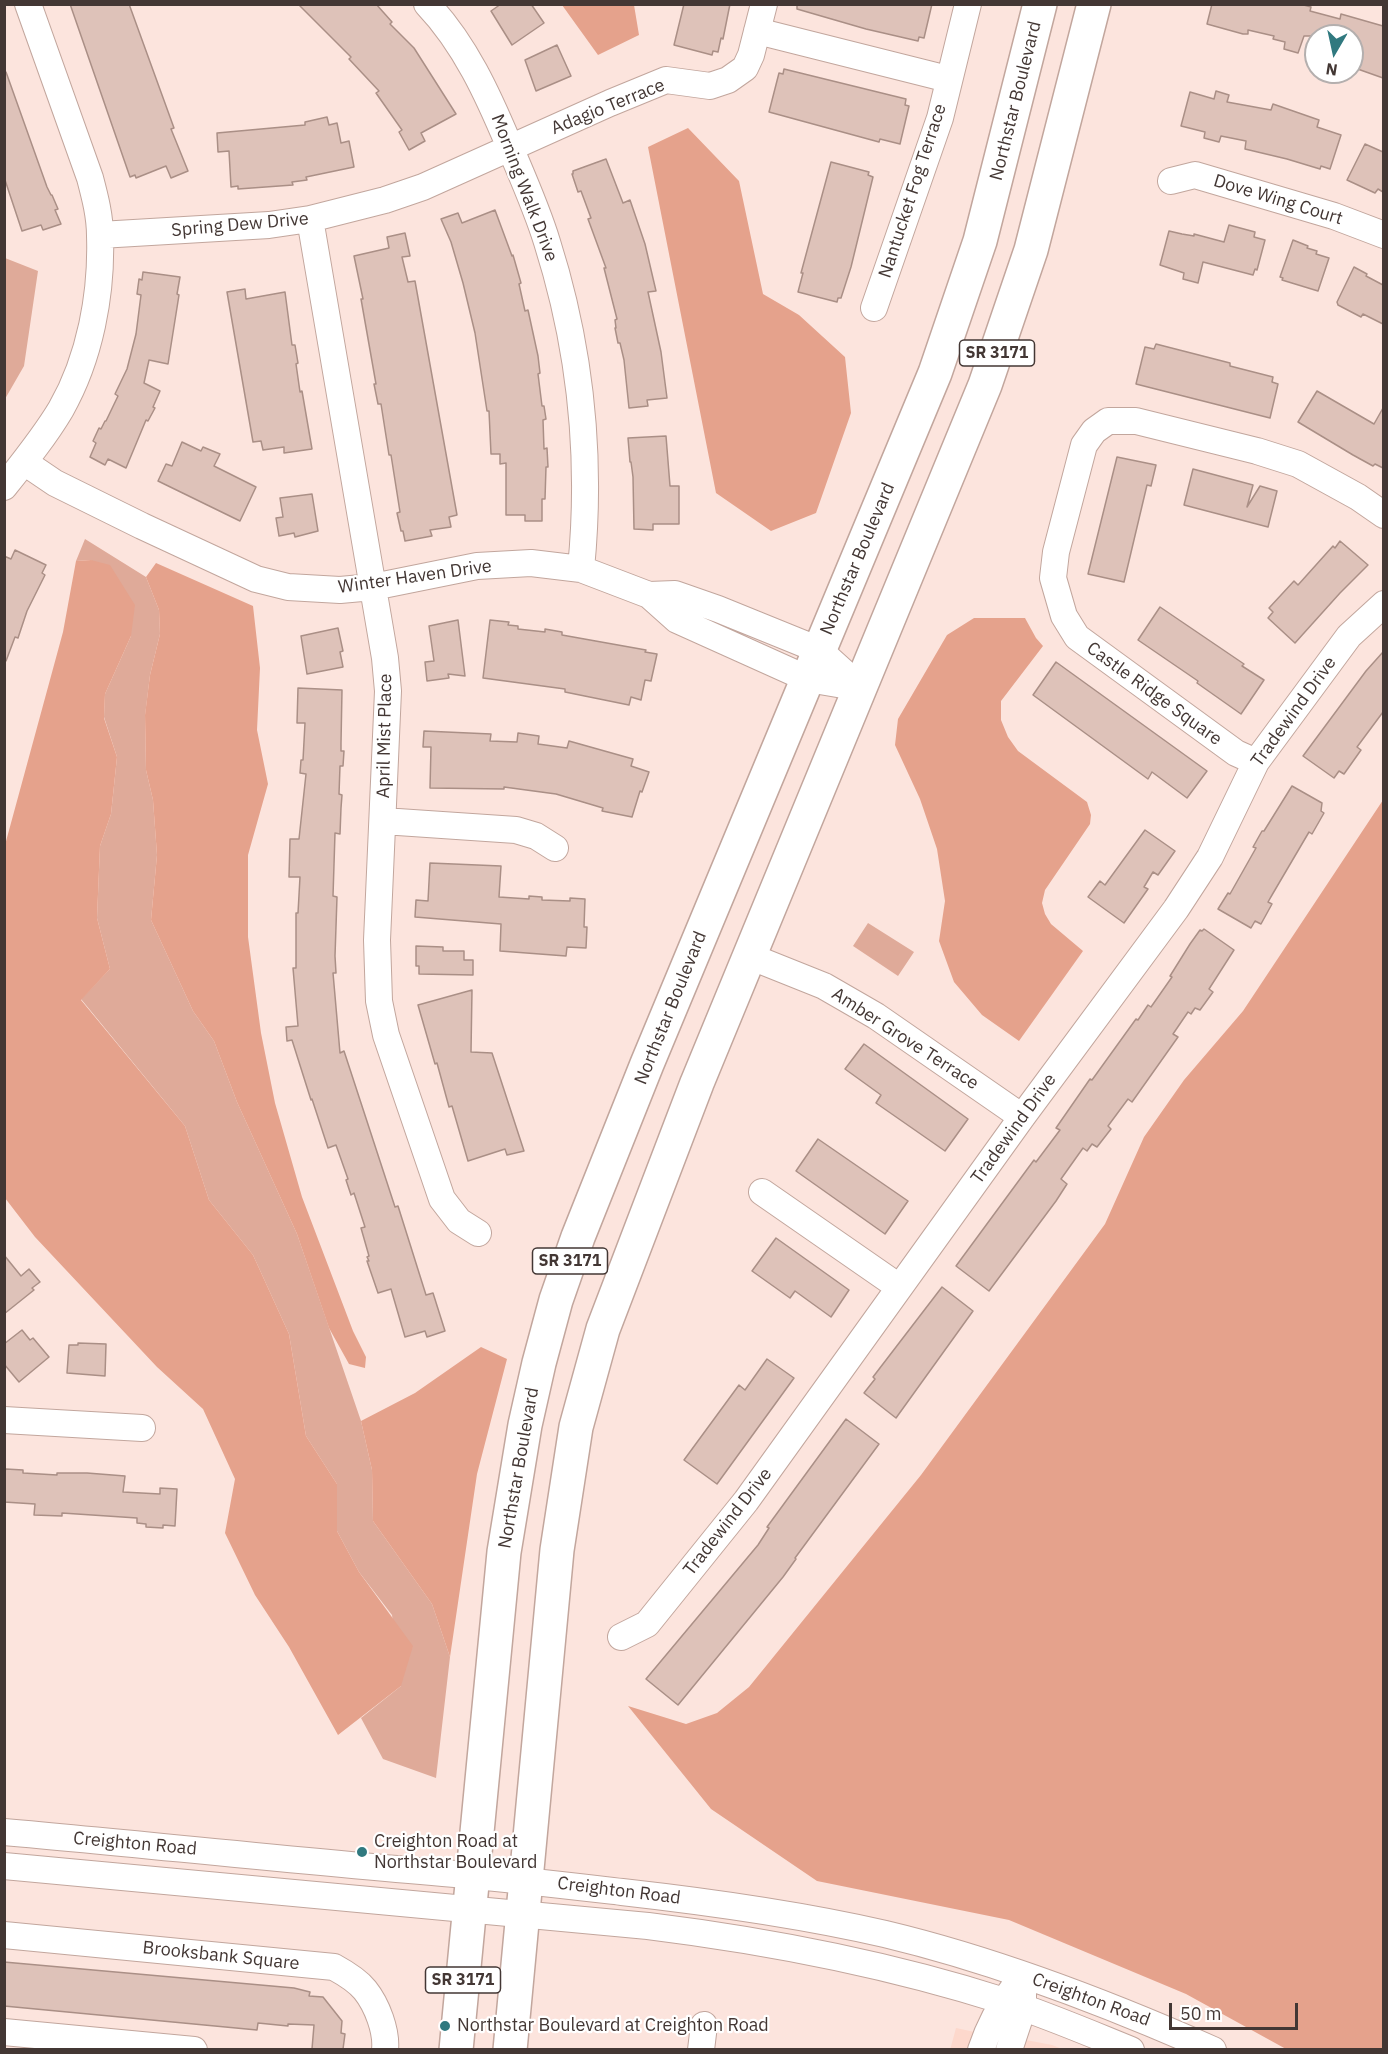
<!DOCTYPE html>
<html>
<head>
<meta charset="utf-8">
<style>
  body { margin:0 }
  #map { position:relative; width:1388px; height:2054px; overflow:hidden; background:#fce4dd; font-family:"IBM Plex Sans",sans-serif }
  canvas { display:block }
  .frame { position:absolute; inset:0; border:6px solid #433734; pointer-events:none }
  .north { position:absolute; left:1304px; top:24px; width:60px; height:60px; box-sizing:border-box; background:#fff; border:2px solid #b4afae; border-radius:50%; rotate:189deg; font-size:16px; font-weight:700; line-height:24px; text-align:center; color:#433734 }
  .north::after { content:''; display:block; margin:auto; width:21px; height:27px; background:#30797f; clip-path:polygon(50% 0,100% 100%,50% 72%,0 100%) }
  .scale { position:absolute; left:1169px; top:2003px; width:129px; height:27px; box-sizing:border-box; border:3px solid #433734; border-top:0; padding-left:8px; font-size:18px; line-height:21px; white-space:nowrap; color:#433734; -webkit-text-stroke:4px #fff; paint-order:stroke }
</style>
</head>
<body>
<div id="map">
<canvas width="1388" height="2054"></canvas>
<div class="frame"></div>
<div class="north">N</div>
<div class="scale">50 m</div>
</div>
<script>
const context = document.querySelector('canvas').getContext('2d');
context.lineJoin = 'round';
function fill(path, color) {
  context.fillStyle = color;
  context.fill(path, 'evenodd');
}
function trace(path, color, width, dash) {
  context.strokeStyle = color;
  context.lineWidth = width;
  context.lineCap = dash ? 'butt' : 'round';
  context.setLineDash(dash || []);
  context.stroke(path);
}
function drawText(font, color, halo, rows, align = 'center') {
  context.font = font + ' "IBM Plex Sans",sans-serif';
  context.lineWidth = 4.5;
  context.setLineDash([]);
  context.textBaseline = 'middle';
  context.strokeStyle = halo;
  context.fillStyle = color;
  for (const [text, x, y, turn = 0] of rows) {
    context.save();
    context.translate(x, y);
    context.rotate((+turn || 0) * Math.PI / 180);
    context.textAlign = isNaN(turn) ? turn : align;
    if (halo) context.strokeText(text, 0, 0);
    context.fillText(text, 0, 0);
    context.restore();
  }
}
fill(new Path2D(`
  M956 2028 1021 2042 1026 2040 1052 2045 1062 2049 950 2050Z`), '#fdd8cc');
fill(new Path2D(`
  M5 258 38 271 24 366 5 399Z
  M85 539 146 577 159 610 160 634 150 675 145 716 146 770 153 800 157 855 151 920 193 1011 214 1041 237 1102 297 1234 361 1421 372 1470 373 1521 432 1604 450 1657 436 1778 383 1759 361 1718 401 1686 392 1615 359 1572 337 1531V1484L306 1436 289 1334 253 1255 209 1200 185 1126 81 999 110 969 97 918 100 846 111 814 117 757 104 717 105 694 131 636 91 560 76 561Z
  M868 923 914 952 898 976 853 946Z`), '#dfaa99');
fill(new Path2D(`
  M562 5H634L639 35 598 55Z
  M688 128 739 181 763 294 799 315 845 357 851 413 816 513 771 531 716 493 648 147Z
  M91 560 110 565 135 605 131 636 105 694 104 718 117 757 111 814 100 846 97 918 110 969 81 1000 185 1126 209 1200 253 1255 289 1334 306 1436 337 1484V1531L359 1572 413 1646 401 1686 338 1735 289 1647 255 1595 225 1533 235 1479 203 1409 157 1367 35 1237 5 1198V845L63 632 76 561Z
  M156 563 253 606 260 668 257 730 268 784 248 855V937L261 1033 275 1103 302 1197 353 1331 366 1357 365 1368 349 1364 329 1328 297 1234 237 1102 214 1041 193 1011 151 920 157 855 153 800 146 770 145 715 150 675 160 634 159 610 146 577Z
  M974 618H1025L1036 638 1043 646 1001 701V720L1008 737 1018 751 1087 802 1091 815 1090 824 1045 890 1042 903 1045 914 1051 924 1083 951 1019 1041 982 1015 954 982 939 941 945 901 937 849 920 799 895 745 898 719 947 635Z
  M1383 800V2049H1286L1186 1994 1009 1920 817 1881 711 1809 628 1706 686 1724 717 1713 749 1687 921 1475 1105 1224 1144 1137 1184 1080 1243 1011Z
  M481 1347 507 1359 477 1474 450 1657 432 1604 373 1521 372 1470 361 1421 415 1393Z`), '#e5a28c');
const building = new Path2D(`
  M70 4H129L174 128 171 129 188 171 171 178 166 166 136 178 135 175 130 177Z
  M298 4H376L392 22 390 24 414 48 456 114 421 133 425 141 409 150 399 132 402 130 376 93 379 91 349 59 351 57Z
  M501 4H531L544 23 512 45 491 11Z
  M684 4H730L723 39 721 38 718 52 713 51 712 55 674 45Z
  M797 4H932L924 38 919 37 918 41 866 29 797 9Z
  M1212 4H1300L1311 7 1310 11 1340 19 1341 14 1383 26V78L1352 67V36H1304L1298 53 1284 49 1285 42 1273 39 1274 36 1248 30V34H1243L1207 24Z
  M557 45 571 76 536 91 525 60Z
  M784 69 906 99 905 105 909 106 900 144 880 139 879 142 769 112 779 73 783 74Z
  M4 72H6L47 187 51 195H52L58 209 55 210 61 224 43 230 41 225 22 231 4 177Z
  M1216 91 1229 95 1227 102 1271 110 1273 104 1319 120 1317 127 1341 135 1330 169 1321 166 1320 169 1287 159 1245 149 1246 141 1221 136 1219 142 1204 138 1205 132 1181 126 1190 92 1214 99Z
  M327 117 329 125 337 123 341 143 349 141 354 167 306 177 307 180 292 182 293 185 238 189V186L231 187 229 151 218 152 217 133 305 125V122Z
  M1365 144 1383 152V192L1378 189 1375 193 1347 180Z
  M606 159 623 203 630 200 645 244 656 291 648 292 661 352 667 398 647 400 648 406 629 408 624 360 620 343H618L615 328H616L615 320 617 319 604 268H606L588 219 591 218 581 191 578 192 572 174H573V171Z
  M831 162 869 172 868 175 873 177 851 267 841 298H838L837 302 798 292 803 273H801Z
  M495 210 512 256 513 255 521 283 519 284 525 311 528 310 538 356 540 373 538 374 542 406H544L546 419 543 420 544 449 547 448 548 467H546L545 499H542V521H525V515H506V463L500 464V454H491L489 411H487L475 333 463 283 451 242 441 219 458 213 462 223Z
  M1229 225 1255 232 1254 237 1265 240 1257 270 1255 269 1253 275 1203 262 1198 283 1183 279 1184 273 1160 265 1169 231 1182 234 1194 236V234L1224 242Z
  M405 233 410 256 402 257 408 282 415 281 457 515 449 517 451 527 430 530 432 536 405 541 403 531H401L397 513 400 512 391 455H389L381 404H378L374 384H376L361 299H363L354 256 389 248 387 237Z
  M1293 240 1308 246 1307 248 1317 251 1316 254 1329 258 1318 291 1282 280 1283 278 1280 277Z
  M1354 267 1367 274 1366 276 1383 285V324L1363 314 1361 317 1338 305 1337 302Z
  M143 272 180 277 177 294 179 295 168 364 149 360 144 383 160 391 153 407 155 408 148 421 146 420 126 468 108 459 105 465 90 457 96 443 93 441 99 428 101 429 105 421H106L118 396 115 394 127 369 136 334 141 295 137 294 139 279 142 280Z
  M245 289 246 299 285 292 292 345H295L298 363 296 364 300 392 302 391 312 449 284 453V447L263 450 261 441 253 442 227 292Z
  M1156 344 1230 363V366L1273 377 1272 382 1278 384 1270 418 1136 384 1145 347 1154 349Z
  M1317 391 1374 424 1383 408V468L1375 464 1373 466 1353 455 1298 422Z
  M666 436 670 486H679V524H653V530L634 529 633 477 631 462H630L628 438Z
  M182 442 201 451 203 447 220 454 214 466 256 487 240 521 158 481 166 464 172 466Z
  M1117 457 1156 465 1151 486 1147 485 1124 582 1088 574Z
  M1193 469 1253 485 1247 507 1260 486 1277 491 1268 527 1184 505Z
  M312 494 318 531 295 537 294 533 279 536 276 518 283 517 280 498Z
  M1340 541 1368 565 1340 593 1295 643 1268 618 1273 612 1269 608 1294 581 1298 585 1333 546 1335 548Z
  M15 550 46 565 42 573 45 575 27 611 18 638 15 637 6 661H4V556L11 559Z
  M1160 607 1244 664 1242 666 1264 680 1241 714 1197 683 1198 681 1138 640Z
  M458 620 465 676 448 674 449 678 427 681 425 662 434 661 429 626Z
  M490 620 509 622 508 625 518 626V629L545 632V629L562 632V635L646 650 645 652 657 654 651 681 645 680 641 700 631 697 629 705 565 692V689L483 678Z
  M338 628 343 651 340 652 343 667 307 674 301 636Z
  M1383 652V712L1357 747 1361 750 1344 774 1339 771 1334 778 1303 756 1366 671Z
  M1056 662 1207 771 1187 798 1152 772 1148 779 1033 695Z
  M298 688 342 690 341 743V751H344L343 766H340L339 794 342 795 341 808 340 834 335 833 333 896 337 897 335 956 336 973H333L340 1053 344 1051 395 1207 398 1206 426 1295 433 1293 445 1331 427 1337 425 1331 405 1337 391 1289 378 1293 367 1261H369L367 1257 369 1256 361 1228 365 1227 354 1193 351 1195 346 1180 348 1179 336 1145 328 1148 312 1099 311 1100 292 1040 287 1041 286 1027 298 1026 293 968H296V913H298L300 877H289L290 839H299L306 774 300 773 301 760H303L305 723H297Z
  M424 731 491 734 490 741 517 742 518 733 539 736 538 744 567 748 569 741 633 759 631 766 649 772 642 792 640 791 632 817 602 811 603 808 556 794 504 787V789L430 788 431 747H423Z
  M1292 786 1322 803 1321 811 1324 813 1312 834 1309 832 1272 895 1268 902 1272 904 1261 924 1255 921 1251 928 1218 909 1228 893 1230 894 1256 848 1253 847 1262 831H1264Z
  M1145 830 1175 851 1158 875 1153 872 1144 887 1148 889 1124 923 1088 897 1100 881 1105 885Z
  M430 863 501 866 499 897 529 899V896L542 897V900L570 901V898L585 899 584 927H587L586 948 567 947 566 956 500 951 501 924 415 917 416 900 428 901Z
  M1204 929 1234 950 1209 989 1213 992 1200 1010 1195 1008 1191 1014 1188 1012 1173 1034 1178 1037 1132 1102 1128 1099 1108 1126 1111 1129 1097 1147 1092 1144 1087 1151 1083 1148 1061 1179 1067 1184 1056 1201 989 1291 956 1266 1034 1160 1036 1162 1060 1130 1056 1128 1090 1079 1092 1080 1136 1019 1138 1020 1148 1005 1151 1007 1172 977 1170 976 1190 944 1200 930 1202 931Z
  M416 946 443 947V951H464V960H473V975L419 974V966H416Z
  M472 990 471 1052 492 1053 524 1151 507 1155 505 1149 468 1161 452 1106 449 1107 437 1063 435 1064 418 1005Z
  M864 1044 968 1119 945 1151 876 1103 881 1095 845 1069Z
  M818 1139 908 1201 885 1234 796 1171Z
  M776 1238 849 1290 831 1317 795 1291 790 1298 752 1271Z
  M4 1255 21 1276 29 1269 40 1282 32 1288 34 1290 4 1314Z
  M942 1287 973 1311 896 1418 864 1393 875 1379 873 1377Z
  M22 1330 30 1340 33 1338 49 1357 19 1382 4 1364V1344Z
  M78 1343 106 1344 105 1376 67 1373 69 1345H78Z
  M767 1359 794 1378 717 1484 684 1460 739 1385 745 1390Z
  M846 1419 879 1444 795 1558 796 1559 783 1577 678 1705 646 1679 758 1545 769 1528 767 1527Z
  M6 1469 23 1470V1473L57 1475V1473H87L125 1476 123 1492 160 1494V1488L177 1489 175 1526 163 1525V1528L146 1527V1524L137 1523V1518L62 1513V1516L34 1515 35 1504 4 1502V1472Z
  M4 1962 294 1988 310 1992 309 1996 323 1997 342 2021 341 2033 345 2034 343 2049H312L314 2025 288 2024V2026L258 2023 257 2030 4 2006Z`);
fill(building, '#dec2b9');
trace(building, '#aa8f86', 1.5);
const minor = new Path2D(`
  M427 4C465 44 488 95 509 145 522 176 537 209 547 242 581 349 592 457 581 569
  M757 31 948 79
  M1171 181 1195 175 1334 216 1384 235
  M310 219 385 658 388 691 377 940 379 1001 386 1035 442 1199 459 1221 478 1233
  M100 235 269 225 310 219 385 200 423 187 610 103 666 80 710 86 728 80 745 68 751 55 764 4
  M874 308 940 118 968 4
  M24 462 55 483 142 526 256 579 288 587 340 590 373 587 477 566 531 563 581 569 649 595 677 620 808 679 861 688
  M4 487C24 462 45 436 61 409 90 358 102 294 100 236 100 216 95 197 90 178L28 4
  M649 595 675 594 718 609 819 650 861 688
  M1256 762 1236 753 1077 637 1064 616 1053 578 1056 552 1084 445 1094 431 1108 421H1136L1257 451 1298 464 1358 497 1384 515
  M383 821 516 830 536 836 555 848
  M749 956 824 986 876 1016 1022 1117
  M762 1192 899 1287
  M4 1420 142 1428
  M621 1637 647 1624 746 1501 1022 1117 1176 909 1210 857 1256 762 1349 636 1384 604
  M4 1832C151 1845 297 1861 443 1873 503 1878 562 1885 622 1892 711 1902 798 1914 885 1934 998 1961 1107 2003 1213 2050
  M4 1866 648 1926C769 1941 888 1964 1004 2001 1047 2015 1089 2033 1131 2050
  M4 1935 334 1967C345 1973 357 1980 365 1990 377 2005 387 2031 385 2050
  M4 2032 194 2050
  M701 2050 704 2025
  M981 2050C989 2026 999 2007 1014 1987
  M1009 2050 1023 2008V1991`);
const major = new Path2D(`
  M456 2050 504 1552 525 1425 539 1363 556 1300 578 1237 647 1064 935 373 980 241 1040 4
  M510 2050 557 1550 576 1427 603 1329 697 1083 985 385 1031 250 1094 4`);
trace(minor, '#c2a69d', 28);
trace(major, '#c2a69d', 36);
trace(minor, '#fff', 26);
trace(major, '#fff', 33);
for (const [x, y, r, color] of [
  [362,1852,6,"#30797f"],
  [445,2026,6,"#30797f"]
]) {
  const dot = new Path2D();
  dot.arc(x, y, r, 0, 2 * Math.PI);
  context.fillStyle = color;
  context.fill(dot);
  trace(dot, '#fff', 2);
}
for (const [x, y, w] of [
  [997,353,75],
  [570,1261,75],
  [463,1980,75]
]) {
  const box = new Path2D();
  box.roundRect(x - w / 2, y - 13, w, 26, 4.5);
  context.fillStyle = '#fff';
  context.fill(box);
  trace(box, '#433734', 1.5);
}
drawText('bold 16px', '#433734', null, [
  ["SR 3171",997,353],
  ["SR 3171",570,1261],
  ["SR 3171",463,1980]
]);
drawText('18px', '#433734', '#fff', [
  ["Northstar Boulevard",1016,101,-76],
  ["Adagio Terrace",608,107,-22],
  ["Morning Walk Drive",524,188,69],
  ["Nantucket Fog Terrace",913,191,-72],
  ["Dove Wing Court",1278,200,17],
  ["Spring Dew Drive",240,225,-5],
  ["Northstar Boulevard",858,559,-67],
  ["Winter Haven Drive",415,577,-8],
  ["Castle Ridge Square",1154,694,36],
  ["Tradewind Drive",1294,712,-54],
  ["April Mist Place",385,736,-89],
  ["Northstar Boulevard",671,1008,-68],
  ["Amber Grove Terrace",905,1039,33],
  ["Tradewind Drive",1014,1129,-54],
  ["Northstar Boulevard",519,1468,-80],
  ["Tradewind Drive",728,1522,-52],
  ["Creighton Road",135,1844,5],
  ["Creighton Road",619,1891,7],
  ["Brooksbank Square",221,1956,6],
  ["Creighton Road",1091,2000,20]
]);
drawText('18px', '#433734', '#fff', [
  ["Creighton Road at",374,1842],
  ["Northstar Boulevard",374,1863],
  ["Northstar Boulevard at Creighton Road",457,2026]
], 'left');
</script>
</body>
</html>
